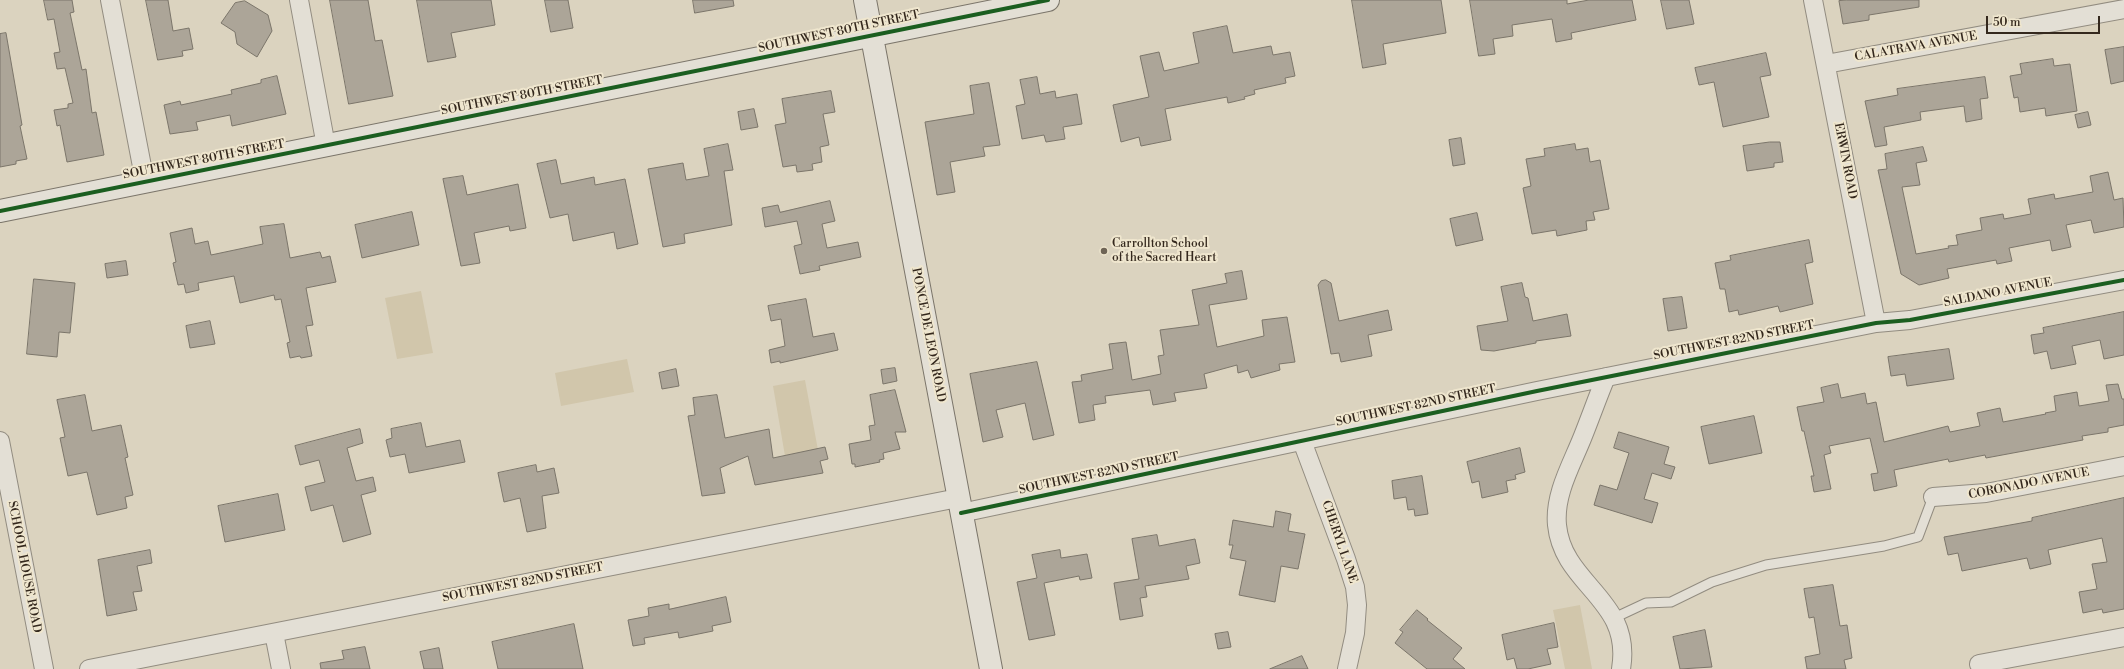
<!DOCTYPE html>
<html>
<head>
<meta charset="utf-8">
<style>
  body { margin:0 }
  #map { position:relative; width:2124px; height:669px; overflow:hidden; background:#dbd3bf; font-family:"Libre Bodoni",serif }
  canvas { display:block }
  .scale { position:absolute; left:1986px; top:16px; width:114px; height:18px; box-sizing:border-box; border:2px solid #34281d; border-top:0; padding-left:5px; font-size:12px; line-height:14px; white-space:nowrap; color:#34281d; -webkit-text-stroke:3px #efe6ce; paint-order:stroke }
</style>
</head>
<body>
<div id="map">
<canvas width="2124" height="669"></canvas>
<div class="scale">50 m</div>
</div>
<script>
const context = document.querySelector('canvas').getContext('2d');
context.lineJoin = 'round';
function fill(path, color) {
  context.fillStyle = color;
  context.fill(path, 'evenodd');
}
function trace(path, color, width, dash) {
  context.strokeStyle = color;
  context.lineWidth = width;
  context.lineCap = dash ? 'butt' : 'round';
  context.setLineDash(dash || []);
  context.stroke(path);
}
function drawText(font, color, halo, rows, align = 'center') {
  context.font = font + ' "Libre Bodoni",serif';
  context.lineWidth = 4;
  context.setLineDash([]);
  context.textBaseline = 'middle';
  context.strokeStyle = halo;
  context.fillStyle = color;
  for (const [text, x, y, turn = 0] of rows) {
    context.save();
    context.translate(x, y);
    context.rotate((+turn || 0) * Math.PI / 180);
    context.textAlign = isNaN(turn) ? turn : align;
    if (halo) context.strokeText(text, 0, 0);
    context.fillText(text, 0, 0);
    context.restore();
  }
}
fill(new Path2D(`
  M421 291 433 353 397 359 385 298Z
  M627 359 634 392 561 406 555 373Z
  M805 380 818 450 785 456 773 386Z
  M1580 605 1592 669H1565L1553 610Z`), '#d1c6ab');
const building = new Path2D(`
  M44 0H72L74 12 70 13 82 70 86 69 92 113 96 112 104 155 67 162 60 125 57 126 54 110 68 108V104L73 103 65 68 57 69 54 53 60 52 54 19 48 20Z
  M146 0H168L173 31 189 28 193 49 182 51 183 56 158 60Z
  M330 0H368L375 41 382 40 393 96 349 104Z
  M417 0H491L495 25 451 33 456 57 428 62Z
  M545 0H568L573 28 551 32Z
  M693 0H733L734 6 695 13Z
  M1352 0H1441L1446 33 1383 44 1386 64 1363 68Z
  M1470 0H1567V4L1589 0H1632L1636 20 1571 33 1572 39 1556 42 1552 19 1512 25 1513 36 1493 39 1495 54 1479 56Z
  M1661 0H1689L1694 24 1667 29Z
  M1847 0H1919V7L1869 15V20L1843 24 1839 1Z
  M245 1 268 15 272 31 257 57 237 44 235 32 221 23 235 3Z
  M1227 26 1233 53 1271 46 1273 55 1290 52 1295 76 1285 78 1286 83 1254 90 1255 94 1244 97 1245 99 1228 103 1227 97 1165 109 1171 140 1141 146 1139 137 1121 142 1113 105 1149 97 1140 56 1159 52 1164 71 1199 63 1193 33Z
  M6 33 22 125 20 126 27 159 16 161V164L0 167V34Z
  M2124 47V81L2111 84 2105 50Z
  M1766 53 1771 75 1760 77 1769 117 1723 127 1714 82 1699 85 1695 68Z
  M2053 59 2054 66 2070 64 2077 111 2046 116 2045 108 2020 112 2018 97 2014 98 2010 76 2022 74 2020 64Z
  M277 76 286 114 232 126 230 115 196 122 198 130 170 134 164 105 180 101 181 105 232 94 231 90 261 83V80Z
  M1037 77 1040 94 1055 91 1056 98 1077 94 1082 124 1063 127 1065 139 1046 142 1044 135 1022 139 1016 106 1025 104 1020 80Z
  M1985 77 1988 98 1980 99 1982 119 1966 122 1964 106 1920 112 1921 120 1884 127 1887 145 1875 147 1865 101 1898 95 1897 89Z
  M989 83 1000 145 983 147 985 156 950 162 955 192 937 195 925 122 974 114 970 86Z
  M831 91 835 112 823 114 829 145 820 147 822 162 812 164 813 170 797 172 796 165 783 167 775 125 786 123 782 99Z
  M754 109 758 127 741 130 738 112Z
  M2088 112 2091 125 2078 128 2075 115Z
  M1461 138 1465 164 1453 166 1449 140Z
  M1770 142H1780L1783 162 1774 163V167L1747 171 1743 146Z
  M728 144 733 170 724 171 732 225 684 234 685 243 663 247 648 169 683 163 686 180 709 176 704 149Z
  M1575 144 1576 150 1588 148 1590 162 1600 160 1609 209 1593 212 1595 220 1586 221 1587 230 1557 236 1556 230 1532 234 1523 188 1531 186 1526 159 1545 156 1544 149Z
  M1923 147 1927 161 1916 163 1920 185 1902 187 1916 254 1949 248 1948 246 1958 245 1956 235 1982 230 1980 218 2003 214 2004 219 2031 214 2028 199 2054 194 2055 199 2093 192 2090 176 2108 172 2114 200 2123 198 2124 227 2094 233 2091 220 2066 225 2071 247 2052 251 2050 240 2009 248 2012 261 1997 264 1996 260 1947 269 1949 278 1919 285 1901 274 1878 170 1887 169 1885 154Z
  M556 160 561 184 594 177 595 185 625 179 638 244 617 249 614 232 573 241 568 214 550 218 537 164Z
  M463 176 467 195 518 184 526 228 510 231 509 226 474 233 480 263 461 266 443 179Z
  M830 201 835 221 822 224 827 248 858 242 861 257 819 266 820 270 800 274 794 246 802 244 797 221 765 227 762 208 778 205 780 212Z
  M412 212 419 245 362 258 355 225Z
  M1477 213 1483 240 1456 246 1450 219Z
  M284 224 290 258 320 252 322 258 330 256 336 282 306 288 313 325 306 326 312 356 301 358 300 356 290 358 287 343 290 342 281 299 275 300 274 295 240 303 234 276 198 283 199 290 186 293 184 284 178 285 173 263 176 262 170 233 192 228 195 244 208 241 211 255 263 244 260 227Z
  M1809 240 1813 262 1805 264 1813 304 1780 312 1778 306 1739 315 1738 310 1729 312 1725 289H1720L1715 263 1731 260 1730 256Z
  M126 261 128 275 107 278 105 264Z
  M1242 271 1247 299 1209 305 1217 347 1264 336 1262 320 1287 317 1295 362 1279 364 1280 370 1251 378 1248 370 1238 373 1237 365 1204 374 1207 388 1174 393 1176 401 1153 405 1150 390 1105 396 1106 403 1093 405 1095 420 1079 423 1072 382 1082 381 1081 375 1113 369 1109 344 1126 342 1132 380 1161 374 1158 356 1164 355 1160 330 1199 325 1192 290 1227 283 1225 274Z
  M34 279 75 283 70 333 59 332 57 357 27 354Z
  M1326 280 1331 283 1339 321 1388 310 1392 330 1368 335 1372 356 1341 362 1339 353 1331 354 1318 285 1321 281Z
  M1522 283 1525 297 1528 298 1533 321 1567 314 1571 336 1536 341V343L1494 351 1481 350 1477 326 1508 321 1501 287Z
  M1682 297 1687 328 1668 331 1663 299Z
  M806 299 813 337 834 333 838 350 780 363V361L771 363 769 350 785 346 781 319 771 321 768 306Z
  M2124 312V355L2104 359 2100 340 2072 346 2076 364 2051 369 2047 351 2034 354 2031 335 2044 333 2043 328Z
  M210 321 215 344 190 348 186 326Z
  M1949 349 1954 379 1907 386 1905 374 1891 376 1888 357Z
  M1037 362 1054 435 1033 440 1025 403 996 410 1003 437 983 442 970 374Z
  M895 368 897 381 883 384 881 370Z
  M676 369 679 386 662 389 659 373Z
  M1838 384 1841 398 1865 393 1867 404 1876 402 1884 442 1948 426 1950 432 1980 426 1977 413 2000 408 2003 422 2046 414 2045 413 2056 411 2054 396 2077 392 2079 406 2109 401 2106 385 2118 384 2122 399H2124V425L2108 428V432L2082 436 2083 440 1986 458 1985 455 1949 462 1948 459 1894 470 1897 486 1874 491 1871 474 1878 473 1870 438 1829 446 1831 453 1824 455 1831 489 1814 492 1811 476H1814L1804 431H1802L1797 407 1824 402 1821 388Z
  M895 390 906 432H895L900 449 883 453 884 459 879 460 880 462 855 467V464H852L849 444 871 440 869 426 875 425 870 395Z
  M85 395 92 431 121 425 128 457 125 458 133 495 125 497 127 508 97 515 87 472 68 476 60 438 65 437 57 400Z
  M717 395 725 438 769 429 773 458 825 447 828 459 820 461 823 473 755 485 748 456 720 468 725 493 702 496 688 416 695 415 693 398Z
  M1754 416 1762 453 1709 464 1701 427Z
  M421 423 426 447 460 440 465 462 409 473 405 454 390 457 386 440 392 438 391 429Z
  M360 429 363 443 347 448 356 481 373 477 376 491 361 495 371 534 343 542 333 505 311 511 305 487 325 482 319 460 300 465 295 446Z
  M1619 432 1669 447 1664 464 1675 467 1671 479 1652 473 1644 499 1658 503 1652 523 1594 505 1600 485 1617 490 1629 453 1614 448Z
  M1520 448 1525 472 1515 475 1516 479 1506 481 1508 492 1482 498 1479 481 1472 483 1467 462Z
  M536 465 537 472 554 468 559 493 542 496 546 528 527 532 520 498 504 502 498 473Z
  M1422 476 1428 514 1415 516 1414 509 1408 510 1406 497 1394 499 1392 481Z
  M278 494 285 530 225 542 218 506Z
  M2124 498V609L2103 613 2102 609 2083 613 2079 592 2097 589 2092 564 2107 562 2102 538 2048 550 2051 564 2030 569 2027 558 1962 571 1958 553 1948 555 1944 537 2032 521V518Z
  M1276 511 1291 514 1288 531 1305 534 1298 569 1281 566 1275 602 1239 595 1246 561 1230 558 1233 545H1229L1233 520 1273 527Z
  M1157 535 1159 546 1195 539 1200 563 1186 566 1189 579 1145 586 1147 597 1140 598 1143 616 1120 620 1114 583 1139 579 1132 539Z
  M150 550 152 563 137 566 142 591 133 592 137 610 107 616 98 560Z
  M1060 550 1061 558 1087 554 1092 578 1080 580 1079 576 1044 583 1055 635 1029 640 1017 582 1037 578 1032 555Z
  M1833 585 1840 626 1847 625 1852 658 1844 660 1846 669H1807L1805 657 1820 654 1814 617 1809 618 1804 589Z
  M726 597 731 622 712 626 713 631 679 638 678 632 644 638 645 644 633 646 628 620 649 616 648 608 669 604V609Z
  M1417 610 1428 619 1427 620 1462 648 1453 659 1465 669H1427L1395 643 1403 632 1400 630Z
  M1554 623 1558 647 1547 649 1551 664 1528 669H1517L1514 658 1507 660 1502 635Z
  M574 624 583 669H498L492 642Z
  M1705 630 1712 667 1680 669 1673 637Z
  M1228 632 1231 647 1218 649 1215 634Z
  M365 647 370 669H321L320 663 344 659 342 651Z
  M439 648 443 669H424L420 652Z
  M1302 656 1308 669H1270Z`);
fill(building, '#aca598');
trace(building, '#7b756a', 1);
const lane = new Path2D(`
  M1614 618 1646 603 1671 602 1712 582 1766 565 1884 546 1918 537 1933 497`);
const street = new Path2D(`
  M110 0 145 182
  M299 0 326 146
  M1813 0 1876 323
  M1826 64 2124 9
  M1606 377C1598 396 1591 416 1583 436 1572 464 1554 494 1557 525 1563 586 1633 599 1621 669
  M0 441 44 669
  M1302 441 1346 559 1355 587 1357 605 1355 633 1347 669
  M1933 497 1986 493 2124 466
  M961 513 1537 391 1876 323 1910 320 2124 280
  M274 633 281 669
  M1979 664 2124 637
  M89 669 958 498`);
const secondary = new Path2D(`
  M865 0 991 669
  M0 211 1048 0`);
trace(lane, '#928c80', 11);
trace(street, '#928c80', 20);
trace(secondary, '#7b756a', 24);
trace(lane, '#e3dfd5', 9);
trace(street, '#e3dfd5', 18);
trace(secondary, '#e3dfd5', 22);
trace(new Path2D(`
  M0 211 1048 0
  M961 513 1537 391 1876 323 1910 320 2124 280`), '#1b5e20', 4);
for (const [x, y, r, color] of [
  [1104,251,4,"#6e6456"]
]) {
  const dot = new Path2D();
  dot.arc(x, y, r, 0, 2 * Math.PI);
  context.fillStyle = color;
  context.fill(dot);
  trace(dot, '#efe6ce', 1.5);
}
drawText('12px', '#34281d', '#efe6ce', [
  ["SOUTHWEST 80TH STREET",839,32,-12],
  ["CALATRAVA AVENUE",1916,47,-10],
  ["SOUTHWEST 80TH STREET",522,96,-11],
  ["SOUTHWEST 80TH STREET",204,160,-11],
  ["ERWIN ROAD",1845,161,79],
  ["SALDANO AVENUE",1998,293,-11],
  ["PONCE DE LEON ROAD",928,335,79],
  ["SOUTHWEST 82ND STREET",1734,341,-11],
  ["SOUTHWEST 82ND STREET",1416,406,-12],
  ["SOUTHWEST 82ND STREET",1099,474,-12],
  ["CORONADO AVENUE",2029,484,-11],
  ["CHERYL LANE",1339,542,71],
  ["SCHOOL HOUSE ROAD",24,567,79],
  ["SOUTHWEST 82ND STREET",523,583,-11]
]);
drawText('12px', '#34281d', '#efe6ce', [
  ["Carrollton School",1112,244],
  ["of the Sacred Heart",1112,258]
], 'left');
</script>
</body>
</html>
